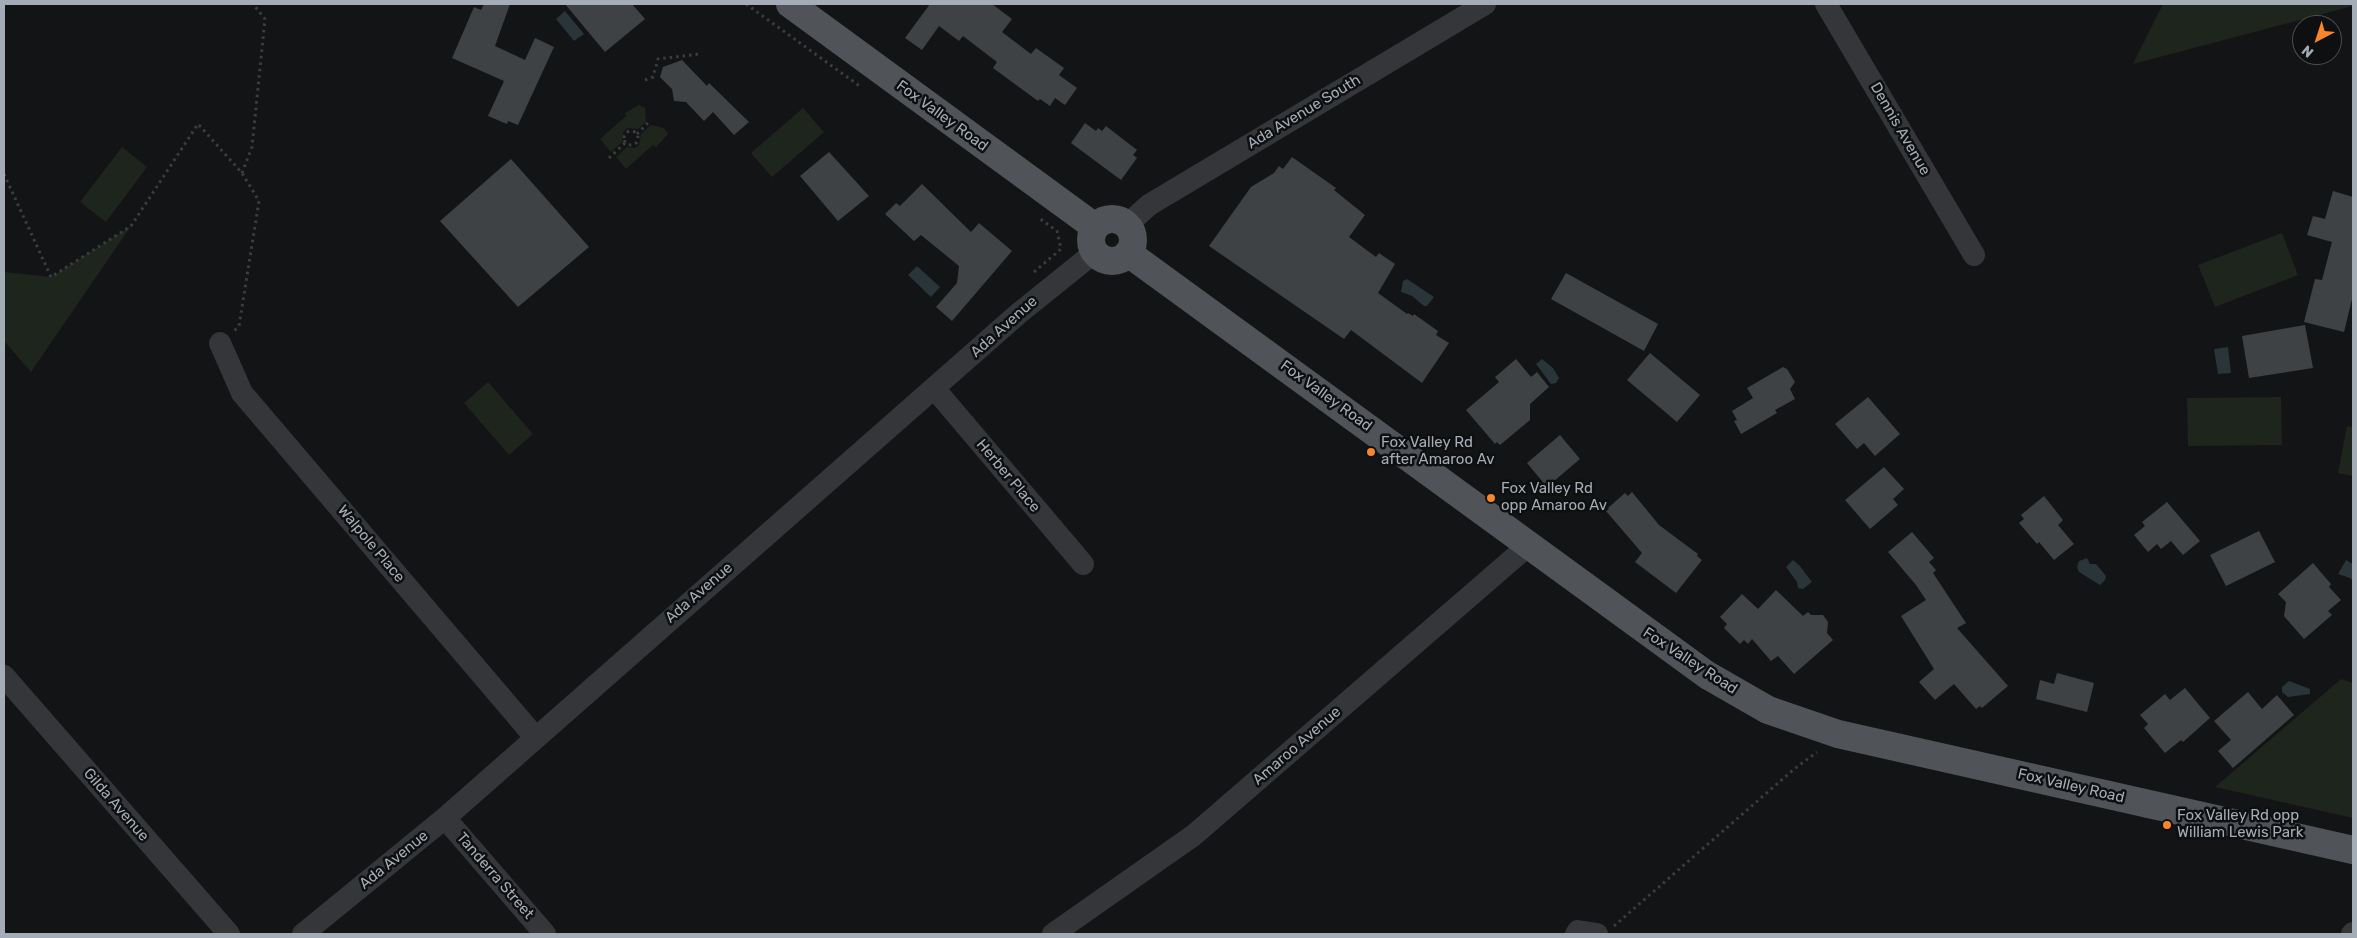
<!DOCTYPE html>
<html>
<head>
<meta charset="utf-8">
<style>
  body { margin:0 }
  #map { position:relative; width:2357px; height:938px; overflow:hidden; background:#131415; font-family:Rubik,sans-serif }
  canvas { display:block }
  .frame { position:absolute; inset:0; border:5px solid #a4adb6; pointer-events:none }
  .north { position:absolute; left:2292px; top:15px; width:50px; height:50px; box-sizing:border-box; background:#0e0f10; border:1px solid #4a4e52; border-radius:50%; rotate:220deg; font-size:14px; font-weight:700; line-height:20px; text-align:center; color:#a4adb6 }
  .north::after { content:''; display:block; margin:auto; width:18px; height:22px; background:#f78529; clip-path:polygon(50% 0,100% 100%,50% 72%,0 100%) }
</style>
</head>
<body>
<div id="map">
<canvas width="2357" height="938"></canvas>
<div class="frame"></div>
<div class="north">N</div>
</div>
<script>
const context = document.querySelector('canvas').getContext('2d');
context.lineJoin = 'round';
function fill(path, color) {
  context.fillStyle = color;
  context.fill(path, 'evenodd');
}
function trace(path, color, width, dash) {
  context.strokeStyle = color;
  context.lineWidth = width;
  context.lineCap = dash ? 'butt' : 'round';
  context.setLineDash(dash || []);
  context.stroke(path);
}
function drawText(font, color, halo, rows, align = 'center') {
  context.font = font + ' Rubik,sans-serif';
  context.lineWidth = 5;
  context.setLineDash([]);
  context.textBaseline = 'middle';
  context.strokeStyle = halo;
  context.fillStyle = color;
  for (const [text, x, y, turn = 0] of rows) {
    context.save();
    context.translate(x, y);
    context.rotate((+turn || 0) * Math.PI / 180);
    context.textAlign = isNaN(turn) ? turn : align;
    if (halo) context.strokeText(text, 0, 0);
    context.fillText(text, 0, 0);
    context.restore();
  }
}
fill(new Path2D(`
  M2163 4H2353V6L2133 64Z
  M639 105 645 108 646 122 638 129 627 128 623 132 622 142 611 152 600 139 626 116 625 113Z
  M803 108 824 132 772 177 751 153Z
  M651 125 664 128 668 134 656 147 653 145 626 169 616 157 627 147 635 148 639 145 641 134Z
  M122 147 147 167 106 222 80 202Z
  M131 226 31 372 4 341V272L51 277Z
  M2282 233 2298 275 2215 307 2198 265Z
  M488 382 533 434 509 455 464 403Z
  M2281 397 2282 445 2188 446 2187 398Z
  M2347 426 2353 427V476L2338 473Z
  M2341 679 2353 683V818L2215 787Z`), '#1e251d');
fill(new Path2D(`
  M565 11 584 34 574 41 556 19Z
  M917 266 940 287 931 297 908 275Z
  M1407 279 1434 297 1427 306H1424L1412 296 1401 292 1403 281Z
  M2228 347 2231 373 2218 374 2214 349Z
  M1542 359 1553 368 1559 378 1556 383 1551 384 1536 364Z
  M2087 558 2090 564H2096L2106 576 2105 580 2100 585 2079 572 2077 567 2079 561Z
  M1793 560 1800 566 1812 582 1803 589 1798 588 1797 582 1786 567Z
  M2346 560 2353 564V581L2350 578 2338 574Z
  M2289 681 2310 689V694L2288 697 2282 692V687Z`), '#293539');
fill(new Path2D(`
  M484 4H510L495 46 525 60 535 38 554 47 518 125 508 121 507 124 488 116 504 81 452 58 474 7 481 10Z
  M565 4H632L645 19 605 52Z
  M930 4H992L1012 19 1002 32 1031 54 1036 48 1064 68 1059 75 1077 88 1065 105 1055 98 1050 106 1040 99 1038 101 993 68 997 62 963 36 959 41 939 26 922 50 905 38Z
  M682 60 707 86 709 83 749 122 734 135 713 112 704 121 686 102 674 101 672 89 660 77 663 67Z
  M1085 123 1096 131 1098 128 1102 131 1106 126 1137 150 1133 155 1137 158 1121 180 1071 143Z
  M829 152 869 196 838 221 800 176Z
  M1292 157 1336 188 1334 190 1365 215 1349 237 1376 257 1379 253 1395 264 1378 293 1407 314 1408 313 1413 316 1414 314 1438 331 1436 335 1449 343 1422 383 1351 330 1344 339 1209 246 1251 187 1274 173 1279 166 1283 169Z
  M511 159 589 247 518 307 440 221Z
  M922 184 971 232 979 223 1012 251 952 321 936 307 957 283 959 266 921 235 914 241 885 214 896 203 900 206Z
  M2333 191 2353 197V295L2344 332 2304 322 2315 279 2322 280 2332 242 2307 235 2313 216 2325 219Z
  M1566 273 1658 324 1644 351 1551 299Z
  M2305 325 2313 368 2249 378 2242 336Z
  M1650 353 1700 395 1677 422 1627 380Z
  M1516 359 1531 377 1537 372 1549 387 1530 404V420L1500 445 1497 442 1495 444 1466 410 1499 382 1495 377Z
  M1783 367 1787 369 1795 382 1790 389 1795 399 1775 410 1777 413 1741 434 1734 421 1737 420 1732 411 1753 398 1747 388Z
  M1868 397 1900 434 1875 456 1864 443 1857 449 1835 424Z
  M1560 435 1580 459 1547 487 1527 463Z
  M1884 467 1904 489 1893 499 1898 505 1870 529 1845 500Z
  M1632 492 1659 525 1698 554 1697 556 1702 560 1676 593 1635 562 1642 553 1606 511 1609 509 1608 508 1625 493 1628 496Z
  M2044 496 2063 520 2058 525 2074 544 2054 560 2039 542 2037 544 2019 523 2024 519 2021 515Z
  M2167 502 2200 541 2183 555 2171 541 2161 549 2157 544 2148 552 2134 535 2145 526 2142 522Z
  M2259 531 2275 562 2226 586 2210 555Z
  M1912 532 1934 558 1929 562 1936 570 1933 573 1966 623 1957 628 2008 686 1982 708 1980 706 1976 709 1954 684 1935 700 1919 682 1934 669 1901 616 1926 600 1916 585 1888 552Z
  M2313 563 2331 584 2329 587 2341 600 2328 611 2332 615 2304 639 2284 616 2286 602 2278 594Z
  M1776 590 1803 616 1808 612 1811 615H1823L1828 622 1827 633 1833 640 1794 674 1778 656 1771 661 1752 639 1748 644 1744 640 1740 644 1724 628 1727 624 1720 617 1742 594 1758 609Z
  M2057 673 2094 683 2087 712 2036 699 2040 680 2054 684Z
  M2185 688 2210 718 2183 742 2181 740 2165 753 2144 728 2148 724 2140 715 2165 694 2170 700Z
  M2248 692 2262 709 2277 695 2294 715 2233 768 2218 751 2231 740 2214 721Z`), '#3f4245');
trace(new Path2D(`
  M746 4 861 87
  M645 80 653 77 658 59 699 54
  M624 138a7 7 0 1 1 14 0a7 7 0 1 1-14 0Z
  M637 134 649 122
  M609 158 626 142
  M242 173 252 147 265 19 253 4
  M4 174 51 277 131 226 198 124 242 173 259 201 239 326 234 331
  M1034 272 1061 249 1057 231 1039 218
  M1614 926 1793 770 1817 752`), '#3a3e41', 3, [2.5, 4]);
trace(new Path2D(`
  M1826 4 1974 255
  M1127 225 1149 205 1485 4
  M220 343 242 393 535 737
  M934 388 1083 564
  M4 676 229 934
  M445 818 545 934
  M303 934 445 818 1018 314 1095 252
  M1053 934 1194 835 1530 544
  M1576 934 1578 931 1597 934
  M2352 934 2353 933`), '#34363a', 22);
trace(new Path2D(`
  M790 4 1095 227
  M1091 240a21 21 0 1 1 42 0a21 21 0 1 1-42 0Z
  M1128 253 1707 675 1768 710 1838 734 2353 850`), '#505459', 28);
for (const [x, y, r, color] of [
  [1371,452,5,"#f78529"],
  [1491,498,5,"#f78529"],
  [2167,825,5,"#f78529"]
]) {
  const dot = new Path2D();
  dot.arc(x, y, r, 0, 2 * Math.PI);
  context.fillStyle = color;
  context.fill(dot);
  trace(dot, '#0e0f10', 2);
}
drawText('15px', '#a4adb6', '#0e0f10', [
  ["Ada Avenue South",1304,112,-31],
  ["Fox Valley Road",942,116,36],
  ["Dennis Avenue",1900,129,60],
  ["Ada Avenue",1004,327,-42],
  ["Fox Valley Road",1326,396,36],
  ["Herber Place",1008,476,50],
  ["Walpole Place",371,544,50],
  ["Ada Avenue",699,593,-41],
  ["Fox Valley Road",1690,661,33],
  ["Amaroo Avenue",1297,746,-41],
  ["Fox Valley Road",2071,786,13],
  ["Gilda Avenue",116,805,49],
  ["Ada Avenue",394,860,-39],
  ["Tanderra Street",495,876,49]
]);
drawText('15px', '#a4adb6', '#0e0f10', [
  ["Fox Valley Rd",1381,443],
  ["after Amaroo Av",1381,460],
  ["Fox Valley Rd",1501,489],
  ["opp Amaroo Av",1501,506],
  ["Fox Valley Rd opp",2177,816],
  ["William Lewis Park",2177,833]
], 'left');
</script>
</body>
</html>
